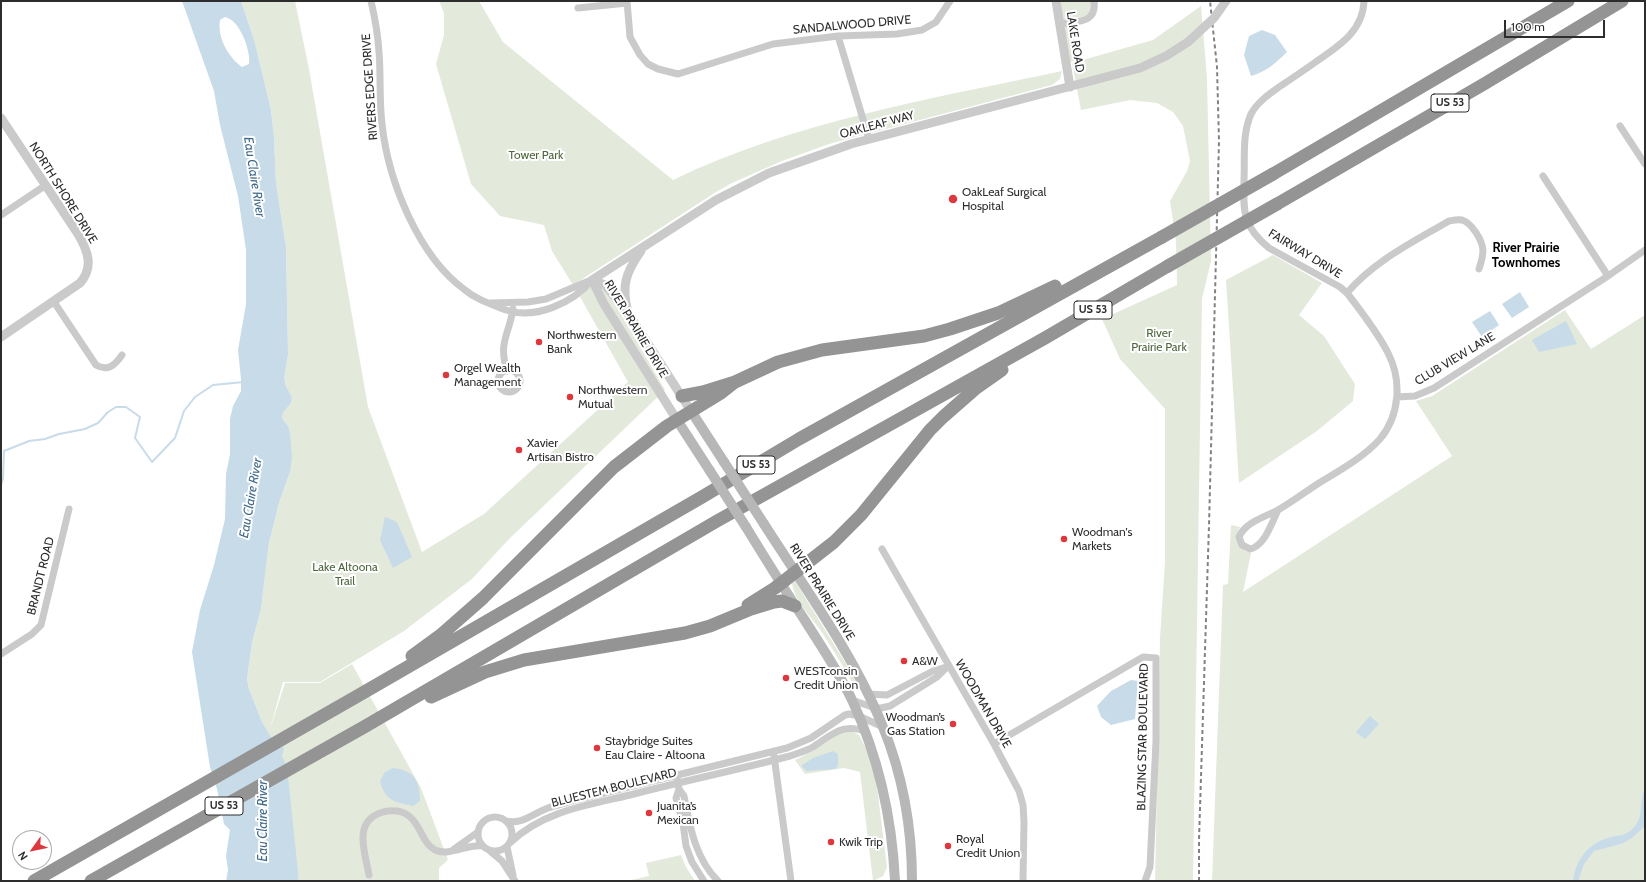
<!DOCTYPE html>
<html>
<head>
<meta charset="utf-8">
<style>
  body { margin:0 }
  #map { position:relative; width:1646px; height:882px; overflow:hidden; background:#fff; font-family:Cabin,sans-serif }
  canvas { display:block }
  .frame { position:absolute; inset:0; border:2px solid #2d2d2d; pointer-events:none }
  .north { position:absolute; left:12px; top:830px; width:40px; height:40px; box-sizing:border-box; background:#fff; border:1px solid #ababab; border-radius:50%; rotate:237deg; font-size:11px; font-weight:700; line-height:16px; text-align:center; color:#2d2d2d }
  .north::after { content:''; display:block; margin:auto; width:14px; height:18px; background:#dc383d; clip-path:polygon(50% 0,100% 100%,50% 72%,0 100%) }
  .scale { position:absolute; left:1504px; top:20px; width:101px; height:18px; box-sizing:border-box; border:2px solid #2d2d2d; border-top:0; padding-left:5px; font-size:12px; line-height:14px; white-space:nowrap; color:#2d2d2d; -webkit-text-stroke:3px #fff; paint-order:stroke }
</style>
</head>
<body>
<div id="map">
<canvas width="1646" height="882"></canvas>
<div class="frame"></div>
<div class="north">N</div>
<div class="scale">100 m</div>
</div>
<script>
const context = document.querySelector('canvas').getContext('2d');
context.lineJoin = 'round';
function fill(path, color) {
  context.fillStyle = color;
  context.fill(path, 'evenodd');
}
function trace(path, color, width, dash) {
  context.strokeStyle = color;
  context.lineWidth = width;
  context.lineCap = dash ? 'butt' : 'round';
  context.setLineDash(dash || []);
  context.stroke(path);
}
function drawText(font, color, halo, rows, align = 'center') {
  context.font = font + ' Cabin,sans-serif';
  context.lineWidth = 4;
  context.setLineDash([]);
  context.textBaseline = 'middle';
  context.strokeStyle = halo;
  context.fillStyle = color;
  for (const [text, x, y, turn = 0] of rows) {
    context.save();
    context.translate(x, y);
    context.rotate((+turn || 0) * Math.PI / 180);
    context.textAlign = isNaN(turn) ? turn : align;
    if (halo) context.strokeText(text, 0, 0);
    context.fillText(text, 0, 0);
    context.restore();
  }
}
fill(new Path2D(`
  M241 1H295L309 69 368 407 422 552 484 514 628 382 579 295 601 280 665 390 509 539 472 579 404 631 320 682H283L270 729 285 683H320L352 664 421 788 448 860 439 868V881H299L282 756 262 722 249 689 247 679 252 643 261 609 269 543 279 503 290 472 288 426 282 418 283 413 291 403 292 397 286 386 284 378 288 355 286 247 276 183 274 137 271 110 255 43Z
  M439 1H479L503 42 673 180C795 121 931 99 1062 71L1060 79 1052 85 829 144 782 161 732 183 716 192 573 285 552 251 544 225 500 216 471 184 436 64 444 35V13Z
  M1055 1H1091L1092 8 1090 14 1084 17 1070 19 1078 60 1066 63Z
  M1201 6 1207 78 1211 261 1202 299 1193 881H1155L1160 638 1165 562V409L1120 359 1102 319 1177 285 1176 241 1170 201 1187 171 1190 161 1183 126 1173 112 1157 103 1130 100 1081 110 1072 63 1153 40Z
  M1273 255 1322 283 1299 315 1324 336 1355 384 1353 401 1317 431 1239 483 1226 280Z
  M1565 310 1591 349 1645 315V881H1212L1223 585 1228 584 1231 525 1240 527 1236 536C1239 545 1241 551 1251 553L1243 592 1452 456 1416 401 1432 396Z
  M795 581 859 685 855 687C844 668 833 649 821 631 810 615 795 603 792 583Z
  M851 731 859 735 869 754 876 779 887 867 883 876 873 881 860 772 844 768 805 774 795 760 813 751 842 732Z
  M681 855 686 867 695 881H627L649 876 646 863Z`), '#e3eadb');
fill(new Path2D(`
  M182 1H241L255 43 271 110 274 137 276 183 286 247 288 355 284 378 286 386 292 397 291 403 283 413 282 418 288 426 290 434 292 458 290 472 279 503 269 543 261 609 252 643 247 679 249 689 262 722 271 737 284 748 282 756 287 767 299 881H226L228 870 226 856 230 830 224 824 217 789 210 767 192 652 200 610 214 565 225 519 226 474 230 454V419L233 406 241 391V379L238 350 246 304V250L238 196 220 125 214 91ZM225 17C240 20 251 51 249 64L242 67C228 57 217 37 220 20Z
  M1262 30 1275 35 1287 52C1276 63 1266 72 1251 76L1244 55 1249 36Z
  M1520 292 1529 307 1512 318 1502 304Z
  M1490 311 1499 325 1482 337 1472 322Z
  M1566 321 1577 344 1539 352 1532 340Z
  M385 517 397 522 412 557 393 568 380 540Z
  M1131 680 1138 681 1135 719 1111 725 1101 717 1097 706 1111 691Z
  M1370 716 1379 724 1365 739 1356 732Z
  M833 751 838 754V766L835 769 807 771 801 766 813 758Z
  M393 768C414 770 420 781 420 801L413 806C395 802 385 801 380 781L385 772Z
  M1645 788V826L1632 838 1621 844 1594 851 1584 864 1578 881H1573C1576 859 1588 843 1611 837 1621 835 1627 836 1635 826 1644 816 1639 801 1645 788Z`), '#c8dbe9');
trace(new Path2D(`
  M1 485 3 479 4 451 29 441 45 439 59 434 85 429 98 423 108 412 116 407H126L140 417 135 438 152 462 175 438 184 411 195 397 213 385 244 382`), '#c8dbe9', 2);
trace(new Path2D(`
  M371 1C375 18 378 35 379 52 381 76 379 100 382 124 388 180 418 256 465 290 477 300 491 304 506 310 535 320 573 303 592 280
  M627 1 630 37 640 55 648 64 658 69 678 74 773 44 838 36 897 34 922 30 936 22 950 1
  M578 8 627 3
  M1060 24C1077 21 1097 24 1094 1
  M838 36 869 139
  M1620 126 1645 164
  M1543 176 1608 276
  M1 215 46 185
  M1347 293C1374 261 1413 242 1449 221 1454 220 1457 219 1462 220 1472 223 1482 240 1483 250 1483 256 1481 263 1479 269
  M54 302 96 365C108 372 115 365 122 355
  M491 303 528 302 546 299 591 280
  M498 381a11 11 0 1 1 22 0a11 11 0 1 1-22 0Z
  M507 371C498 342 509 335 513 309
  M1397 397 1415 396 1434 388 1608 276 1645 250
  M1278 510C1272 522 1265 546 1250 549L1242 545 1239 537C1245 522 1265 517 1278 510 1292 502 1305 492 1319 483 1339 471 1364 457 1380 439 1400 415 1402 380 1388 353 1378 333 1361 311 1347 293L1340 287 1269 248C1243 227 1243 212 1244 180 1245 159 1242 134 1251 114 1258 101 1271 93 1282 85 1294 77 1306 69 1317 61 1339 46 1363 31 1364 1
  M882 549 994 744 1019 791 1023 805 1024 822 1023 881
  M1 654 32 634 41 625 69 509
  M868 694 887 695 933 671 946 667
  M852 700 875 708H881L890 706 937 677 948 666
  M994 744 1143 657 1156 658V741L1150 867 1145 881
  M774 756 791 881
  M677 779 679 789 684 796C690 827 695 858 718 881
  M679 789 676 798 683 823 686 846 692 862 704 881
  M478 834a17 17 0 1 1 34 0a17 17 0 1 1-34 0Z
  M506 821C522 825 534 813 548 808 556 805 564 804 572 801L787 748 811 738 845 715 849 714 859 716 883 727
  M511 842C543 811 589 805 630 795 683 781 737 770 790 756 798 753 806 751 813 747 832 735 841 723 865 731
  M507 847 513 875
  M454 849 478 832
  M490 851 502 861 515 881
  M369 875C365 852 352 821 383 812 392 810 401 810 409 816 421 825 422 843 435 850 450 857 468 843 483 846`), '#cacaca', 7);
trace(new Path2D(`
  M1056 1 1070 87
  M1 118 78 234C88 251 94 267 80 283L1 337
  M592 280 716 200 769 173 851 144 1140 68 1166 56 1188 42
  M592 280 605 285 630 316 691 411
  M592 280 604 304 677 420
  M628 312C621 286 626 272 641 251`), '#cacaca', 9);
trace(new Path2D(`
  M691 411 724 462
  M677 420 710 471
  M764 524C805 588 855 657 883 727 903 776 912 829 912 881
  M746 527C765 558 784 589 804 619 821 646 839 672 852 700 879 758 892 817 895 881`), '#b7b7b7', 10);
trace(new Path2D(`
  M1273 174 1568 1
  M1277 204 1484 84 1622 1
  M682 396 703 392 735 382 778 362 822 350 924 336 950 329 998 313 1055 286
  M748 605 775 588 834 542 861 515 930 430 943 417 975 389 1002 370
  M412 656 442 634 483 598 614 467 667 426 721 393 735 382
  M431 697 485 672 524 660 685 633 710 626 751 609 774 602 782 601 795 606
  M34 881 354 698 702 497 799 439 1162 237
  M91 881 364 727 717 521 1045 338 1168 266`), '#949494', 13);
trace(new Path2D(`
  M1199 881V840L1209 525 1219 141 1217 67 1210 1`), '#828282', 2, [4, 3]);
trace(new Path2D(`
  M1188 42 1214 18 1226 1`), '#cacaca', 9);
trace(new Path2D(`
  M724 462 764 524
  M710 471 746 527`), '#b7b7b7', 10);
trace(new Path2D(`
  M1162 237 1273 174
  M1168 266 1277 204`), '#949494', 13);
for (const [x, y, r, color] of [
  [953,199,5,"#dc383d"],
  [539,342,4,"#dc383d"],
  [446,375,4,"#dc383d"],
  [570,397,4,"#dc383d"],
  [519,450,4,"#dc383d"],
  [1064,539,4,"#dc383d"],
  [904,661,4,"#dc383d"],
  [786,678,4,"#dc383d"],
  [953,724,4,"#dc383d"],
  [597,748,4,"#dc383d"],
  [649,813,4,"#dc383d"],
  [831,842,4,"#dc383d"],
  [948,846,4,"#dc383d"]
]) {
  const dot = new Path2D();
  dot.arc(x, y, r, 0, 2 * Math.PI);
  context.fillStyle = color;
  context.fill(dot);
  trace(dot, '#fff', 1.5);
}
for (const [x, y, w] of [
  [1450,103,38],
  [1093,310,38],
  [756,465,38],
  [224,806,38]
]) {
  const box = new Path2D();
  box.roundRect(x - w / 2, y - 9, w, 18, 3);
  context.fillStyle = '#fff';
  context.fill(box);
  trace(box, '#2d2d2d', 1);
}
drawText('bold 11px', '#2d2d2d', null, [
  ["US 53",1450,103],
  ["US 53",1093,310],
  ["US 53",756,465],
  ["US 53",224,806]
]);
drawText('12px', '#2d2d2d', '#fff', [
  ["SANDALWOOD DRIVE",852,25,-5],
  ["LAKE ROAD",1075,42,81],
  ["RIVERS EDGE DRIVE",370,87,-94],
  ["OAKLEAF WAY",877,125,-15],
  ["NORTH SHORE DRIVE",63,193,58],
  ["FAIRWAY DRIVE",1305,254,31],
  ["RIVER PRAIRIE DRIVE",636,329,59],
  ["CLUB VIEW LANE",1455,359,-31],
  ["BRANDT ROAD",41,576,-76],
  ["RIVER PRAIRIE DRIVE",822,592,58],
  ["WOODMAN DRIVE",983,704,60],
  ["BLAZING STAR BOULEVARD",1143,737,-89],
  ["BLUESTEM BOULEVARD",614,788,-14]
]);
drawText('12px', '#4f663d', '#fff', [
  ["Tower Park",536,155],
  ["River",1159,333],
  ["Prairie Park",1159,347],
  ["Lake Altoona",345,567],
  ["Trail",345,581]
]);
drawText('12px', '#2d2d2d', '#fff', [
  ["OakLeaf Surgical",962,192],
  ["Hospital",962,206],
  ["Northwestern",547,335],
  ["Bank",547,349],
  ["Orgel Wealth",454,368],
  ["Management",454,382],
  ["Northwestern",578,390],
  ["Mutual",578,404],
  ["Xavier",527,443],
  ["Artisan Bistro",527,457],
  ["Woodman's",1072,532],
  ["Markets",1072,546],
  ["A&W",912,661],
  ["WESTconsin",794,671],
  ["Credit Union",794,685],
  ["Woodman’s",945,717,"right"],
  ["Gas Station",945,731,"right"],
  ["Staybridge Suites",605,741],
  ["Eau Claire - Altoona",605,755],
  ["Juanita’s",657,806],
  ["Mexican",657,820],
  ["Royal",956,839],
  ["Credit Union",956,853],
  ["Kwik Trip",839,842]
], 'left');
drawText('italic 13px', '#406a8b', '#fff', [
  ["Eau Claire River",254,177,81],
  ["Eau Claire River",251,498,-80],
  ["Eau Claire River",263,821,-90]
]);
drawText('bold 13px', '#000', '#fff', [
  ["River Prairie",1526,248],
  ["Townhomes",1526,263]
]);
</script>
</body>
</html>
